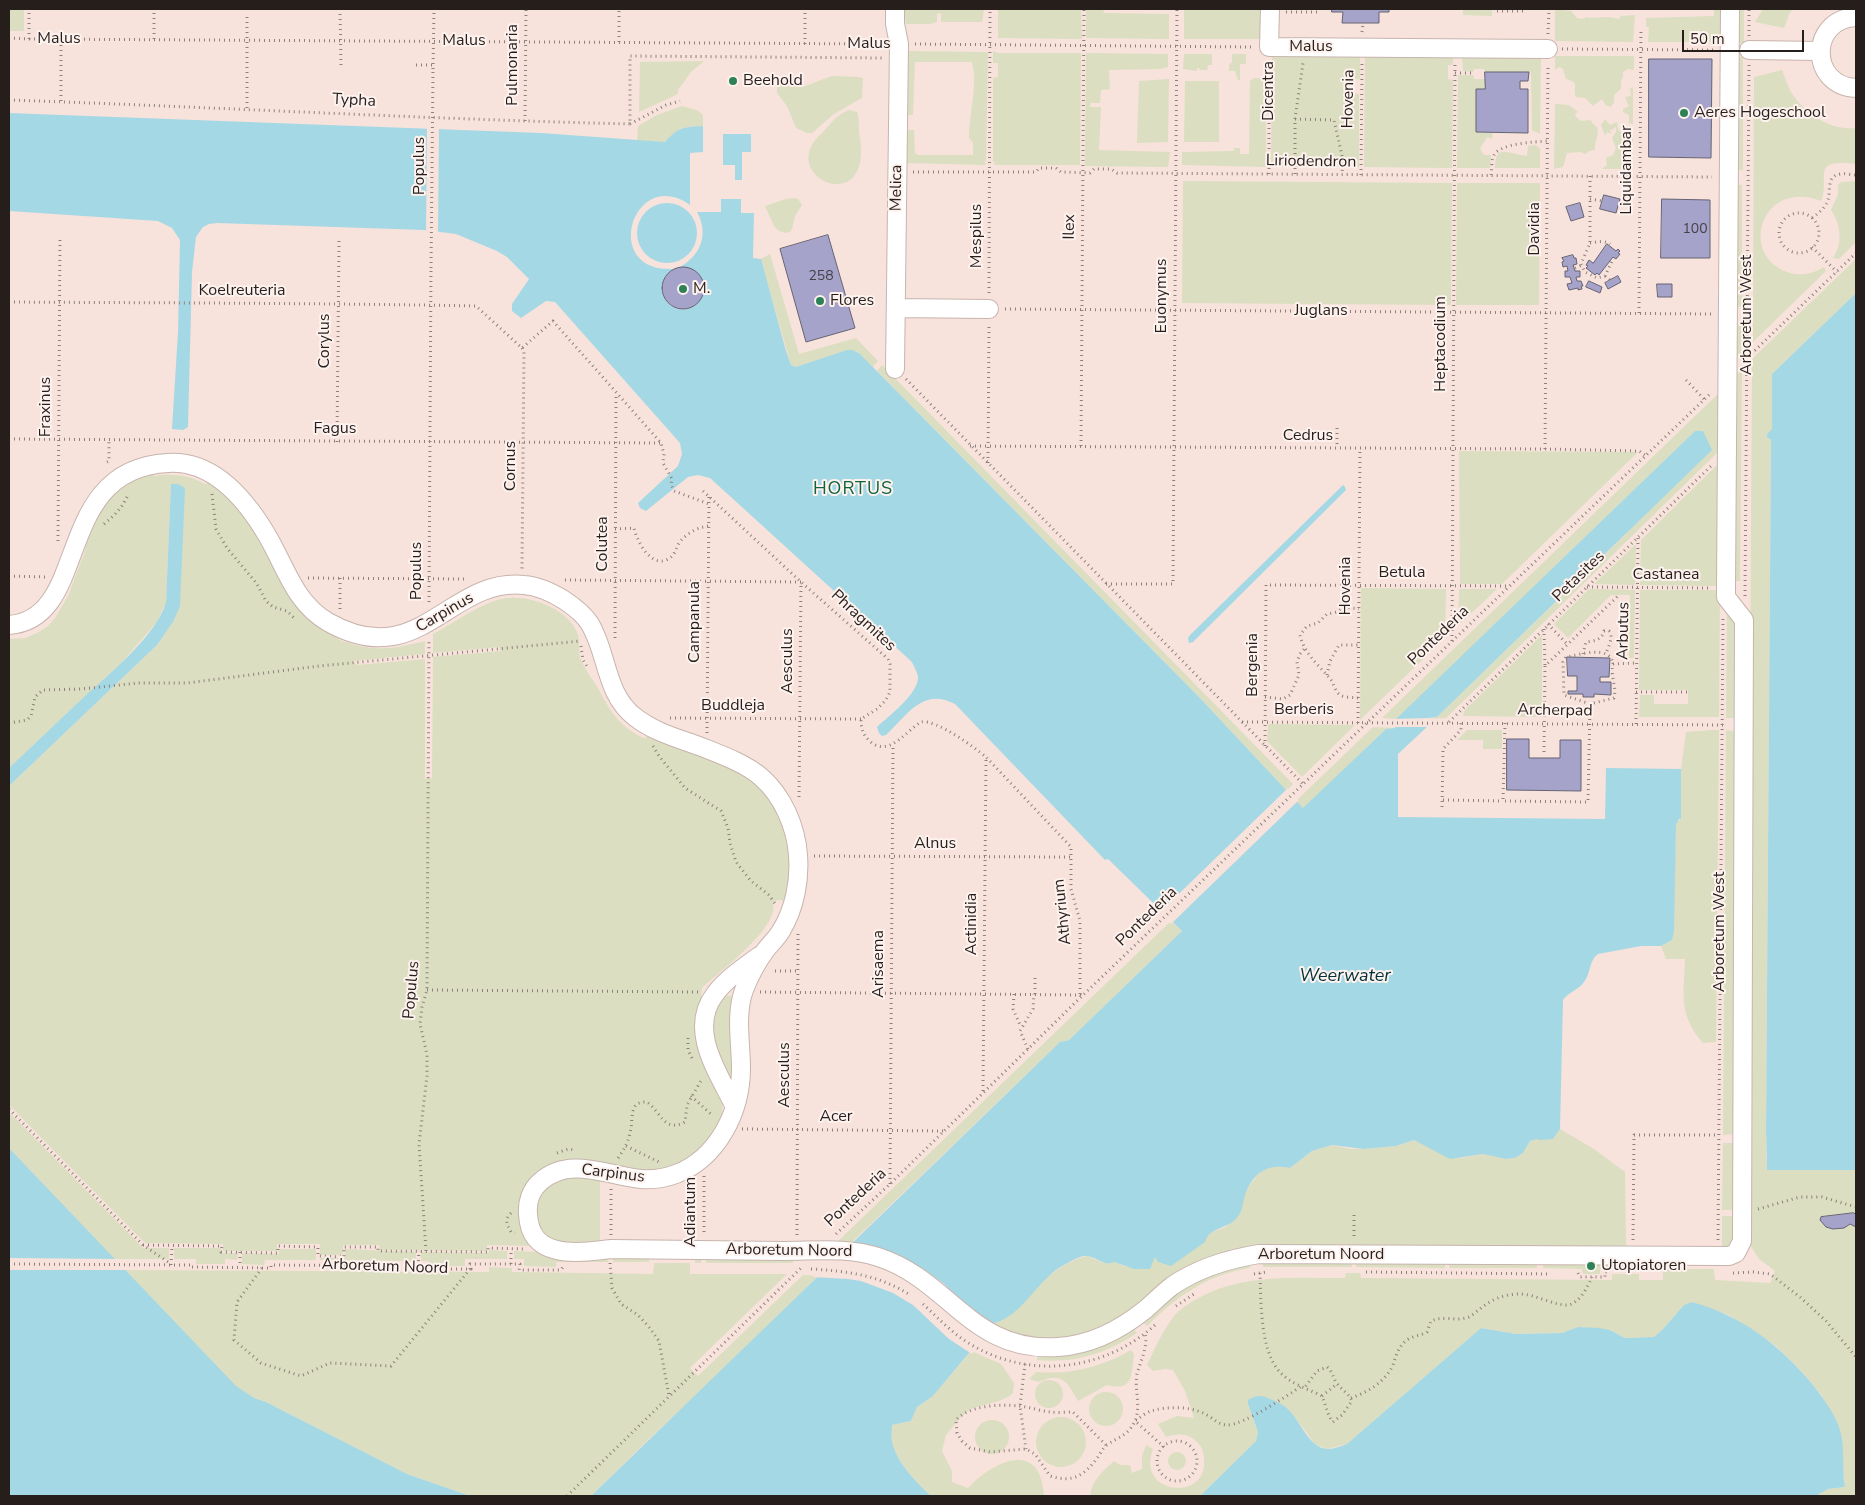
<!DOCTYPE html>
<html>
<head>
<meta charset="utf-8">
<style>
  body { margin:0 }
  #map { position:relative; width:1865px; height:1505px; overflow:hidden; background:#f7e3db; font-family:"Nunito Sans",sans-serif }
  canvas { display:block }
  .frame { position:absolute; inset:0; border:10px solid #251e1b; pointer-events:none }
  .scale { position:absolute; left:1682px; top:30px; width:122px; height:22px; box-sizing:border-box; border:2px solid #251e1b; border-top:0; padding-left:6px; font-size:15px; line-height:18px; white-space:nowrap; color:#251e1b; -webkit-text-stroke:4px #fef2ee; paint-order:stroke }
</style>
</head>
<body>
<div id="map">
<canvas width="1865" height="1505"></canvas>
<div class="frame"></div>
<div class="scale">50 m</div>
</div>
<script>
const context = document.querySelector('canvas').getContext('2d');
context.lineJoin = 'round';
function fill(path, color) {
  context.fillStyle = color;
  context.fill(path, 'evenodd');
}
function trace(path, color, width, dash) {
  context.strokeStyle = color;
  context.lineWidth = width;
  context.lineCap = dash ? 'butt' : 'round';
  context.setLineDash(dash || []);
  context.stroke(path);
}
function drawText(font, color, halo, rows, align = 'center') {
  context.font = font + ' "Nunito Sans",sans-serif';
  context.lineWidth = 4;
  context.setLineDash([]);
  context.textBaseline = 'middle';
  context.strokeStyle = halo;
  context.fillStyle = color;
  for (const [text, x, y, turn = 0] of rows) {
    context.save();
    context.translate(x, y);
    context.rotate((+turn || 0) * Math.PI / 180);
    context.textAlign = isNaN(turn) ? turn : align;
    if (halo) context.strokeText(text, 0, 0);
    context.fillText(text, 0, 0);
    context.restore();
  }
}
fill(new Path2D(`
  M9 9H24V31H9Z
  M903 9H984L982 22H941V14L937 13V22L930 24H906L905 18 901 17Z
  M998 9H1081L1082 39 998 38Z
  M1086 9H1103L1104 13 1169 14V39L1086 38Z
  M1184 9H1262V39H1184Z
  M1463 9H1492V16L1463 15Z
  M1555 9 1571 11 1577 18 1582 19 1587 17 1589 18 1609 17 1619 19 1621 16 1635 15 1633 42 1555 41Z
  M1714 9H1724V42H1648L1649 27H1646V18L1714 16Z
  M1737 9H1744V43H1736Z
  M1763 9H1794L1790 12 1784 28 1755 22Z
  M905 51 988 52 986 161H984L986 165 905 163V130H914L915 153 918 155H973V143L969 138C969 113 978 87 972 62H915L913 115H905Z
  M993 51 998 53H1081L1080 165H994L995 163 993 161V78L998 77V63H993Z
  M1086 53 1168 54V67L1160 69 1109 70 1110 89 1101 90 1100 103H1091L1090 107H1101L1099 150 1170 152 1168 167 1085 166Z
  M1184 54H1212V65H1208L1207 70H1200L1199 68H1197V71L1183 69Z
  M1232 54H1246V64H1240V80H1238L1235 71H1229V64L1232 63Z
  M1272 54 1360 55V79L1346 80 1345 93 1359 94V167H1271Z
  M1365 55 1453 56V65H1448V79L1453 80 1452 168 1364 167Z
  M1462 56H1541L1540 134 1532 130 1531 72H1485L1484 69H1474L1473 72 1463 71Z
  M1555 56H1634V70L1628 69 1623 72V77L1621 80V89L1614 95V102L1611 107 1606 105 1602 99 1593 106 1585 98 1576 97C1572 87 1581 83 1566 79L1563 69 1559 67 1555 70Z
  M1736 57H1743V170H1735Z
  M704 61 691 72 678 90V94L639 112 640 62Z
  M1782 70C1785 77 1787 85 1791 92 1804 113 1830 131 1856 128V164C1808 158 1831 177 1821 201 1762 178 1738 254 1787 272 1800 277 1812 274 1824 267L1826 271 1753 342 1754 77Z
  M1458 75H1473L1474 79H1485V89H1476V132L1493 133 1492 139 1487 137 1480 149 1484 155H1491L1490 168H1457Z
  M832 76 858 77 863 78 862 98 834 114 812 133H807L796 128 787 106 777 93V86C790 80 790 86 801 87 805 87 825 78 832 76Z
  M1254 78 1266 79V167L1182 165V152L1234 151V148H1240V154H1249L1250 81Z
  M1169 79 1168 142 1137 143 1139 81Z
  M1185 81H1219V142H1184Z
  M1633 87V124L1629 123V115L1623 112V109L1629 106 1625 97 1631 96 1630 89Z
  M1555 104 1569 105 1578 112 1575 114 1576 117 1581 121 1591 120 1592 123 1597 127C1600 135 1594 141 1595 150L1589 151 1586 154 1580 152 1567 153 1563 167 1554 169Z
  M682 106 697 110 703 115V126C684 127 678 127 665 142L637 141 638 126 657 115Z
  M850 110 857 112C860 120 858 129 860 138 872 220 775 176 821 134 830 125 837 113 850 110Z
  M1605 119 1610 125 1617 122 1618 129 1622 133 1626 132 1629 136 1633 137V169H1602L1607 165 1606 158 1613 155 1616 148 1612 138 1616 132V127L1614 128 1613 130 1610 129 1611 134 1607 132 1605 136 1601 125Z
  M1535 145 1540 148V168H1495C1495 142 1510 155 1527 156L1528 146Z
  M1183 181 1452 183 1451 305 1182 303Z
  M1856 181V242L1839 259 1833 258C1843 243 1841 225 1831 210L1838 194V185L1841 182Z
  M1457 183H1540L1539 305H1456Z
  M1735 184 1742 185V307H1734Z
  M794 198 798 199 802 205 795 216 792 229 790 232 785 233 779 231 774 226 765 206 786 199Z
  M770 254 799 354 856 338 878 361 873 367 857 352 850 350 796 367 791 365 761 261V259Z
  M1856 259V293L1772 374V430L1767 434V437L1771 440 1766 1131V1161L1787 1170H1856V1496H1816L1828 1489 1845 1487 1842 1468V1444L1822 1396 1804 1374 1776 1346 1729 1315 1692 1302 1684 1305 1663 1329 1654 1337 1625 1338 1610 1330 1578 1327 1562 1333 1516 1334 1481 1328 1347 1444 1327 1449 1315 1444 1288 1408 1248 1404 1258 1432 1256 1441 1200 1496H1090C1092 1480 1103 1471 1114 1461L1120 1465H1130L1132 1473 1142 1469V1456L1146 1445 1153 1449C1135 1495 1208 1502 1204 1460 1204 1454 1202 1447 1198 1443 1189 1433 1177 1433 1166 1437L1158 1424 1177 1416 1194 1418 1185 1391 1173 1370 1165 1369 1153 1371 1147 1365C1155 1348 1163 1330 1175 1315 1179 1310 1187 1305 1193 1301 1239 1273 1293 1278 1345 1278L1346 1273H1360L1361 1278 1612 1280V1274H1639V1280H1663V1269H1714L1715 1280 1770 1283 1775 1271 1759 1259 1747 1240 1752 359Z
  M1734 322H1742L1741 354 1734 361Z
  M882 365 1293 784 1287 791 1198 696 877 371Z
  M1742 370 1740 581H1733L1734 377Z
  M1721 391V449L1446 718 1428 719 1437 717 1626 534 1695 431 1397 719 1382 718Z
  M1459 451 1638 452 1502 584H1460Z
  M1721 461 1720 586 1640 585 1641 540Z
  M147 471 154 476C172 473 190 475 205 484L214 482 222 488 335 632 339 640C374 652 390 650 425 641V654L353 661 357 665 425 659V779L432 778 433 657 501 651 499 647 433 653V634C454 623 475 607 497 600 524 592 565 606 577 632 581 642 577 653 582 662 586 671 593 680 598 688 606 703 613 717 627 728 632 732 638 735 643 738L654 736 736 768 761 786 783 820 792 855 787 901 778 900 773 903C780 927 719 972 702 988L701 996H706L723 1105 720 1126 696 1155 665 1171 535 1179V1246L487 1245V1251L380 1250 379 1245H343V1255H320V1244H277V1251H223V1244L145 1243 9 1105V786L157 645 173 622 178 484H171L166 602 157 622 122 662 9 768V639L25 638 37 633 48 626 55 618 68 596 85 551V536L107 499Z
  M1636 544 1635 585 1594 584Z
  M1361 588 1446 589 1445 638 1360 720Z
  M1459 589H1497L1458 626Z
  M1589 589 1635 590 1634 658H1629L1630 595H1611L1568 638 1554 624Z
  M1640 590H1720L1719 717H1639L1640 695H1654V704H1688V690H1639Z
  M1727 612 1738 625V718H1726Z
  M1542 635V717L1463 716 1464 711Z
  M1268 724 1355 725 1302 777 1267 741Z
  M1373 727 1396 728 1386 729 1303 809 1296 801Z
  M1467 730H1502V749H1483V740H1457Z
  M1711 730H1719L1716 1042 1703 1043C1678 1015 1684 993 1685 959H1666L1661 946 1672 940 1676 825 1678 821 1681 819V769L1686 732Z
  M1726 730 1738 732 1735 1134 1723 1135Z
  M1171 921 1182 931 1069 1040 1060 1042 850 1244H835Z
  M720 996H737L734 1091 710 1030Z
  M9 1112 143 1248H169V1259H114L9 1148Z
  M1560 1129 1594 1149 1625 1172 1626 1250 1259 1248 1117 1324 1063 1341 1022 1337 992 1325 1022 1303 1043 1280 1064 1265 1079 1258 1088 1256 1103 1263 1114 1262 1126 1267 1206 1237C1214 1229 1220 1231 1227 1226 1229 1224 1231 1218 1233 1216 1243 1200 1255 1164 1278 1165 1282 1166 1286 1167 1290 1168L1312 1151 1332 1145 1350 1149H1363L1396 1146 1414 1140 1461 1158 1483 1154 1506 1159 1515 1158 1523 1153 1530 1141 1537 1139H1553Z
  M1723 1143H1735L1734 1210H1722Z
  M566 1175 600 1178V1243H555L539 1231 534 1208 546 1184Z
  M1722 1216H1734C1734 1229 1737 1246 1722 1249Z
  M174 1248H221V1253H238L237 1260 225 1259V1264H196V1259H174Z
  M279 1249H316V1260H265L264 1265 242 1264V1253L279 1254Z
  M345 1249 416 1252V1261L320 1260V1258H345Z
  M489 1250 507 1251V1259H465V1266H428V1261H421V1252L489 1253Z
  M514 1251 608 1255V1262H556V1267L524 1266V1259H514Z
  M613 1255 701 1256V1263H695V1258H649V1262H613Z
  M706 1255 792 1256 793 1263H706Z
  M1263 1260H1352V1267H1263Z
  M1357 1260 1445 1261V1268L1356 1267Z
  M1249 1261 1250 1268C1206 1275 1178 1296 1147 1326L1142 1321 1185 1285Z
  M1450 1261H1536L1537 1268H1449Z
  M1543 1261 1626 1262 1625 1269H1600V1274H1583L1582 1269 1543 1268Z
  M654 1263H690V1274H787L690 1368 698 1376 803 1275 818 1276 706 1386 650 1438 591 1496H470L407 1474 266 1402 254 1398 235 1386 125 1270 489 1272V1267L512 1268V1272L653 1274Z
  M1133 1328 1137 1333C1107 1353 1074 1364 1037 1360L1038 1352Z
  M1131 1350 1134 1354C1131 1375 1134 1392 1107 1385L1078 1401C1068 1382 1061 1371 1039 1382L1029 1379 1036 1372C1070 1375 1102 1367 1131 1350Z
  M971 1351 1001 1364 1014 1383 1013 1393 1010 1396 999 1401 970 1409 959 1419 946 1435 942 1451 952 1471V1482L968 1488C993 1461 1041 1438 1044 1496H931C916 1482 896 1462 892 1441 891 1437 892 1430 892 1425L911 1421 917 1407 933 1396Z
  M1035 1394a14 14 0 1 1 28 0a14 14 0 1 1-28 0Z
  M1089 1409a17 17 0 1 1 34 0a17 17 0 1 1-34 0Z
  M1036 1442a25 25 0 1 1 50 0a25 25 0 1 1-50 0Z
  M975 1437a17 17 0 1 1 34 0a17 17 0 1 1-34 0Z
  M1168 1461a9 9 0 1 1 18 0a9 9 0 1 1-18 0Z`), '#dbdec0');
fill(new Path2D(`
  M9 113 541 133 665 142C678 127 684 127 703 126V152L690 153V205C633 165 600 273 673 269 666 275 660 282 662 292 663 297 666 301 670 305 696 325 724 274 680 267 701 255 709 234 697 212H721V199H741V213H754L753 258 761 259 786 351 791 365 796 367 847 350H853L860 354 1198 696 1303 808 1386 729 1395 728V720L1695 431H1703L1712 450 1437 717 1428 718V726L1398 754V817L1605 819 1606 768 1681 769V819H1679L1676 825 1674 931 1672 940 1661 946H1641L1598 954C1589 960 1591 973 1584 982 1579 990 1568 992 1563 1000L1560 1129 1553 1139 1540 1140 1537 1139 1530 1141 1523 1153 1515 1158 1506 1159 1483 1154 1450 1159 1414 1140 1396 1146 1363 1149 1332 1145 1312 1151 1290 1168C1267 1163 1253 1173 1245 1195 1242 1205 1243 1212 1235 1220 1225 1229 1209 1228 1205 1242L1171 1266 1158 1262 1155 1257 1150 1269H1134L1114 1262C1103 1267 1097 1256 1085 1256 1079 1256 1070 1262 1064 1265 1038 1278 1022 1317 994 1323L933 1396 917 1407 911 1421 892 1425C892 1430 891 1437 892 1441 896 1462 916 1482 931 1496H591L1060 1042 1069 1040 1182 931 1108 859 1105 860 955 704C923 687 908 714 886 735L882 736 879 733 877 727C889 716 919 693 918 677 917 671 914 667 912 662L710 478 698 475 688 477 646 511 640 508 638 503 678 466 682 454 680 443 555 302 546 301 521 318 512 311V304L529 279 507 257 497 251 456 234 424 230 217 223 209 224 203 227 196 237 192 272 188 427 183 430 172 429 178 332 180 240 172 228 158 221 9 211Z
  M723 134H751V152H742V180H735V165H723Z
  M637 233a30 30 0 1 1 60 0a30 30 0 1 1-60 0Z
  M1856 293V1170H1767L1766 1131 1771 440 1767 437V434L1772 429V374Z
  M171 484H178L185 488 180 606 173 622 157 645 9 786V768C34 744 59 721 84 697 110 673 157 635 166 602Z
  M1343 485 1345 487 1346 490 1193 642 1189 643 1188 639 1189 636Z
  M9 1148 236 1386 254 1398 266 1402 407 1474 470 1496H9Z
  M1692 1302C1741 1315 1781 1346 1813 1385 1823 1398 1833 1411 1839 1427 1846 1446 1841 1467 1845 1487L1828 1489 1816 1496H1200L1256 1441 1258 1432 1248 1404V1400C1256 1395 1262 1395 1270 1399 1276 1401 1282 1404 1287 1408 1300 1419 1308 1448 1328 1449 1334 1449 1341 1446 1347 1444L1481 1328 1516 1334 1562 1333 1578 1327 1599 1328 1610 1330 1625 1338 1654 1337 1663 1329 1684 1305Z`), '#a5d8e5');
fill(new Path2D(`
  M427 127H439L438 234 426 233Z
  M1430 718V727H1393V719Z
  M1288 788 1299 800 1171 924 1159 913Z
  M848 1243 890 1252 922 1268 943 1283 972 1311 995 1325 972 1354 949 1339 913 1305 893 1293 861 1281 848 1279 813 1277Z
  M9 1258 117 1259 129 1270H9Z`), '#f7e3db');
const building = new Path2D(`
  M1332 9H1389V12H1379V23H1342L1343 12H1332Z
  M1649 59H1712L1711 158 1649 157Z
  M1485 72H1529L1528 81H1520V89H1528V133L1476 132V89H1485Z
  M1604 195 1620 199 1616 213 1600 209Z
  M1662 199 1710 200V258H1661Z
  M1580 203 1584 217 1571 221 1566 207Z
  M828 235 855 328 806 342 780 249Z
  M1607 244 1616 251 1618 249 1620 251 1618 253 1620 254 1616 259 1613 257 1599 275 1597 273 1595 275 1586 268 1588 266 1586 265 1589 260 1593 263Z
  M1573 255 1574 258H1576L1577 264 1573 265 1575 271H1580V277H1576L1577 281H1581L1583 286H1581L1582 289 1578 290V288L1569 290 1567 284 1572 283 1570 277H1565V271H1568L1567 266 1563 267 1562 262 1564 261 1562 258Z
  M662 288a21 21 0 1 1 42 0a21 21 0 1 1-42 0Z
  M1618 276 1621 282 1608 289 1605 283Z
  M1589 281 1602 287 1600 293 1586 287Z
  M1657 284H1672V297H1658Z
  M1567 657 1610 658 1609 677H1600V682H1611V695L1594 694V697H1583V694H1568V691H1577V676H1568Z
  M1507 739H1529V758H1560V740H1581V791L1507 790Z
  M1854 1213 1856 1215V1227L1850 1224 1844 1228 1833 1229 1826 1227 1820 1220 1821 1217Z`);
fill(building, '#a6a3ca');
trace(building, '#656373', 1);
const minor = new Path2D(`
  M895 9V24L899 44 895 369
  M1270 9 1269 47 1548 49
  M1856 17C1809 19 1809 86 1856 88
  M1749 50 1820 51
  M896 308 989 309
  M9 625C92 619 51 469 168 463 214 460 247 501 268 537 286 568 295 603 328 622 419 674 449 577 524 585 539 586 551 592 564 600 573 606 584 614 590 624 608 654 605 694 635 717 654 732 677 738 699 746 719 754 745 763 761 777 783 796 796 827 798 855 800 880 795 908 781 931 777 938 770 944 765 951 757 962 749 977 744 990 735 1015 741 1043 741 1068 741 1111 718 1158 676 1174 665 1178 652 1180 641 1179 608 1176 569 1155 540 1182 531 1190 527 1202 528 1214 530 1260 578 1253 611 1249 668 1250 726 1250 784 1251 816 1251 847 1247 878 1257 950 1280 971 1353 1058 1347 1092 1345 1120 1330 1146 1309 1155 1301 1163 1293 1172 1286 1198 1268 1228 1259 1259 1254L1729 1256 1736 1253 1742 1241 1744 620 1726 597V588L1730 9
  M734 1105C717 1071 688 1029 715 994 726 979 744 967 759 956`);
trace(minor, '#c7b4ad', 20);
trace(new Path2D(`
  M340 9 341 65
  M1494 9V11H1526V9
  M1286 12H1320
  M1362 32 1363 24
  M1548 34 1549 9
  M1749 36V9
  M9 38 29 39V9
  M29 39 883 44
  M154 39V9
  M619 42V9
  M805 44V9
  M915 44 1253 47
  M1562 49 1713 50
  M416 65H433
  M433 69 434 9
  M1455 73H1473
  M9 100C216 107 423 119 630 124V56L883 58
  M61 101V39
  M247 108V17
  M1295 119 1334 120 1343 160 1342 174
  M525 121 526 9
  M630 124 666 105 680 101
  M913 172H1036L1039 168H1056L1061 172 1090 173 1094 169H1111L1117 173 1712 177
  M1269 174V62
  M1295 174V119L1303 63
  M1361 175 1362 63
  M1491 175C1492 169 1491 160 1494 155 1501 143 1535 142 1548 141
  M1590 176V243L1581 264 1585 272 1597 278 1605 276 1613 259
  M1590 199 1602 201
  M1779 233a20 20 0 1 1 40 0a20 20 0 1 1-40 0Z
  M1812 218C1819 213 1825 208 1828 200 1831 191 1826 176 1840 174 1845 173 1851 175 1856 175
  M1590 243C1597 242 1604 240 1610 244
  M1812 247 1837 272
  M1575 268 1582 265
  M1605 276 1610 280
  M989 293 990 9
  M9 302C164 303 320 303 476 306L522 348 553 321 661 443 664 454 663 463 672 479 671 484 674 491 709 504
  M1005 309 1711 314
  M1639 313 1641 28
  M522 348 524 351 522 569
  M1744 361 1856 253
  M906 379 1303 784
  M1686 380 1704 399
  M1337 428V448
  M9 439 660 443
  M337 442 339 240
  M970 446 1545 449 1639 451 1645 455
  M1081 446 1084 9
  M1545 449 1548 65
  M107 462 109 461V440
  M988 463 989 325
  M703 491 801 582 888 659 890 664V692L886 700 877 709 861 719C861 729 863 736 872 743 890 756 906 731 921 722 936 719 974 747 986 757L1071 847V889L1080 921V995
  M212 494 216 529 227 548 257 584 266 601 273 607 287 611 295 619
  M104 524C115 515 122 508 128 495
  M615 529 634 528C637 542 653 572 671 557 675 554 676 548 679 543 686 534 697 527 709 526
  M58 541 60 237
  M9 576 46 577
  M308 578 467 579
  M340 578V610
  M565 580 801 582 799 799
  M1106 584H1173L1177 9
  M1587 587 1710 588
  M1745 596 1749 64
  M429 602 431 268
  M1548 624 1567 644
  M1544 629 1545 665
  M615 638 616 394
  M1452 641 1455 64
  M581 646 583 660 588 668
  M1583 654 1586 642C1594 641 1602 640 1604 631H1609C1614 638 1608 646 1606 654
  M1327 675 1330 661 1339 645H1358
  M1636 692H1688
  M1265 697 1283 699 1290 695 1299 675 1297 662 1300 654 1305 648
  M1358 698C1352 697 1343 698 1339 694 1335 691 1334 684 1331 680 1320 666 1304 654 1300 635L1307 626 1318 623 1327 614 1337 612 1345 607 1359 609
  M1590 704 1564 695 1563 662 1566 657C1579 655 1610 644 1613 664
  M670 718 861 719
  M1242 722 1723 725
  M1449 722 1711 466
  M9 723 27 720 31 716 35 697 43 690 81 689 139 683H187L319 666 581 641
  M1358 723 1360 449
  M1505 723 1503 801 1588 802 1590 704 1614 698C1617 686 1610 677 1613 664L1636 663
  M1636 724 1638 537
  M707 733 709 496
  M653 746 659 756 685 788 721 811 728 828 730 843 736 862 751 881 769 895 776 905
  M1265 746 1266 585 1508 586
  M1544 752 1545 666 1618 596
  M1443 800 1503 801
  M1442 807 1443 749 1461 730V723
  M814 856 1071 857
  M775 971H798
  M427 990 699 992
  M760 992 1080 995 1081 996
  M1014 994 1013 1009 1021 1027
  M1035 994V977
  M688 1038V1050L693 1060
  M1028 1049 1020 1031 1033 1009 1034 994
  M983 1091 986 758
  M691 1096 713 1116
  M9 1109 143 1245 171 1264
  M742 1129 944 1131
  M626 1146 659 1162
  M557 1153 568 1149 575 1150
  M618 1158C624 1150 628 1142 630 1133 633 1124 630 1112 636 1105 639 1102 643 1102 647 1102 661 1112 664 1133 685 1122L687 1105 702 1079
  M704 1176V1235
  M890 1184 893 744
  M1758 1209 1800 1197H1822L1856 1207
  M511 1213C504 1220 507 1224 511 1232L515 1233
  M1354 1215V1239
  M836 1234 890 1184 1081 997 1711 393
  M611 1235V1188
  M797 1235 798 934
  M1633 1240 1634 1135H1719
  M1718 1240 1723 619
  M143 1245 222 1246 221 1252 278 1253V1246L318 1247V1256L344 1257V1247H378V1251L488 1252V1248L525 1249
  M426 1251 419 1144 427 1076V1055L420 1024 422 1007 427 990 429 639
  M240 1252V1267
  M610 1263 612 1288 621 1304 638 1315 649 1327 659 1341 669 1396
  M9 1264 191 1265V1267L271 1268V1265L418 1266H423V1269H471L470 1264H520L519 1270H561L563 1267
  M511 1264V1249
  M171 1265 172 1246
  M418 1266 419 1251
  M262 1268 237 1302 234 1340 261 1363 301 1376 330 1363 391 1366 470 1269
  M811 1269C847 1271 879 1275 910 1295
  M1366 1272 1549 1274
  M1260 1273C1261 1300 1260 1350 1279 1371 1290 1384 1308 1389 1322 1396 1326 1405 1327 1415 1333 1422L1342 1415 1352 1401C1349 1393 1341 1390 1336 1382 1333 1377 1332 1371 1327 1367L1317 1371 1305 1387
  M1578 1273 1580 1277H1605V1272H1607
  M1733 1273 1753 1272 1770 1274 1800 1297 1826 1321 1856 1357
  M1254 1274 1267 1272
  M923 1304C938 1318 952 1333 970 1344 1030 1380 1104 1371 1155 1325
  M1176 1306 1194 1294
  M1025 1364 1020 1406 1026 1449
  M1322 1396 1337 1384
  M1351 1398C1368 1392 1385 1382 1393 1365 1396 1356 1398 1347 1406 1341 1411 1336 1420 1336 1427 1332L1431 1321C1443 1315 1456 1322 1469 1317 1473 1315 1477 1311 1481 1308 1492 1299 1505 1294 1520 1294 1535 1294 1555 1306 1568 1305 1580 1303 1588 1286 1592 1277
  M1157 1461a20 20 0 1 1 40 0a20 20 0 1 1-40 0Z
  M1106 1445 1073 1412C1066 1412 1057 1413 1050 1412 1040 1411 1030 1407 1019 1406 1000 1404 970 1405 956 1420L957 1433 962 1441 970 1448 990 1452 1026 1449 1035 1454 1050 1476C1073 1483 1084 1476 1098 1457 1101 1453 1103 1447 1107 1445 1118 1437 1127 1436 1134 1423 1142 1408 1134 1390 1137 1374 1141 1359 1148 1348 1145 1333
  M1164 1447 1135 1421C1140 1418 1145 1413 1151 1411 1167 1406 1192 1406 1207 1415 1214 1419 1219 1425 1227 1425 1244 1425 1286 1396 1302 1386
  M567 1496 801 1268`), '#8e817b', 3, [1, 4]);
trace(minor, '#fff', 18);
trace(new Path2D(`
  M431 268 433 69`), '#8e817b', 3, [1, 4]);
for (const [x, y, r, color] of [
  [733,81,5,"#2c8256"],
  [1684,113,5,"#2c8256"],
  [683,289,5,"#2c8256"],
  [820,301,5,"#2c8256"],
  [1591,1266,5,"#2c8256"]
]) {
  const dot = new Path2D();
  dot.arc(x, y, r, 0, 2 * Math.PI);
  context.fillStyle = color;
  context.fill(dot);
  trace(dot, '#fef2ee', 2);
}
drawText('14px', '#453f47', null, [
  ["100",1695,230],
  ["258",821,277]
]);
drawText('16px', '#251e1b', '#fef2ee', [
  ["Malus",59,39],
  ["Malus",464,41],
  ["Malus",869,44],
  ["Malus",1311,47],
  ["Pulmonaria",513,65,-90],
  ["Dicentra",1269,91,-90],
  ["Hovenia",1349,99,-89],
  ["Typha",354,101,3],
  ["Liriodendron",1311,162,1],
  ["Populus",420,166,-90],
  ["Liquidambar",1627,170,-90],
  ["Melica",897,188,-89],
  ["Ilex",1070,227,-89],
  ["Davidia",1535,229,-90],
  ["Mespilus",977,236,-90],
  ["Koelreuteria",242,291],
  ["Euonymus",1162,296,-90],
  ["Juglans",1321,311],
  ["Arboretum West",1747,315,-90],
  ["Corylus",325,341,-90],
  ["Heptacodium",1441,344,-90],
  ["Fraxinus",46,407,-90],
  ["Fagus",335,429],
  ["Cedrus",1308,436],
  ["Cornus",511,466,-90],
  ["Colutea",603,544,-90],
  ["Populus",417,571,-90],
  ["Betula",1402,573],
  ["Castanea",1666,575],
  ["Petasites",1579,577,-44],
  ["Hovenia",1346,586,-90],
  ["Carpinus",445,613,-30],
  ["Phragmites",863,621,43],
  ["Campanula",695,622,-90],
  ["Arbutus",1624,631,-89],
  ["Pontederia",1439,636,-44],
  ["Aesculus",788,661,-90],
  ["Bergenia",1253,665,-90],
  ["Buddleja",733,706],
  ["Berberis",1304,710],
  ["Archerpad",1555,711,1],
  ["Alnus",935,844],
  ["Athyrium",1063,912,-96],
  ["Pontederia",1147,917,-44],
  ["Actinidia",972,924,-90],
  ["Arboretum West",1720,932,-90],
  ["Arisaema",879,964,-90],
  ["Populus",412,990,-85],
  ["Aesculus",785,1075,-90],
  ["Acer",836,1117],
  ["Carpinus",613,1174,7],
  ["Pontederia",856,1198,-43],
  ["Adiantum",691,1212,-90],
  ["Arboretum Noord",789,1251,1],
  ["Arboretum Noord",1321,1255],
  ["Arboretum Noord",385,1267,2]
]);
drawText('16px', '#251e1b', '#fef2ee', [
  ["Beehold",743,81],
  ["Aeres Hogeschool",1694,113],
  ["M.",693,289],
  ["Flores",830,301],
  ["Utopiatoren",1601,1266]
], 'left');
context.letterSpacing = '1px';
drawText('18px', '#0f643d', '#fef2ee', [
  ["HORTUS",853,490]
]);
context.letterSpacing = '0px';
drawText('italic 18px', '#00313b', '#fef2ee', [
  ["Weerwater",1345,977]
]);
</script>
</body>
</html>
